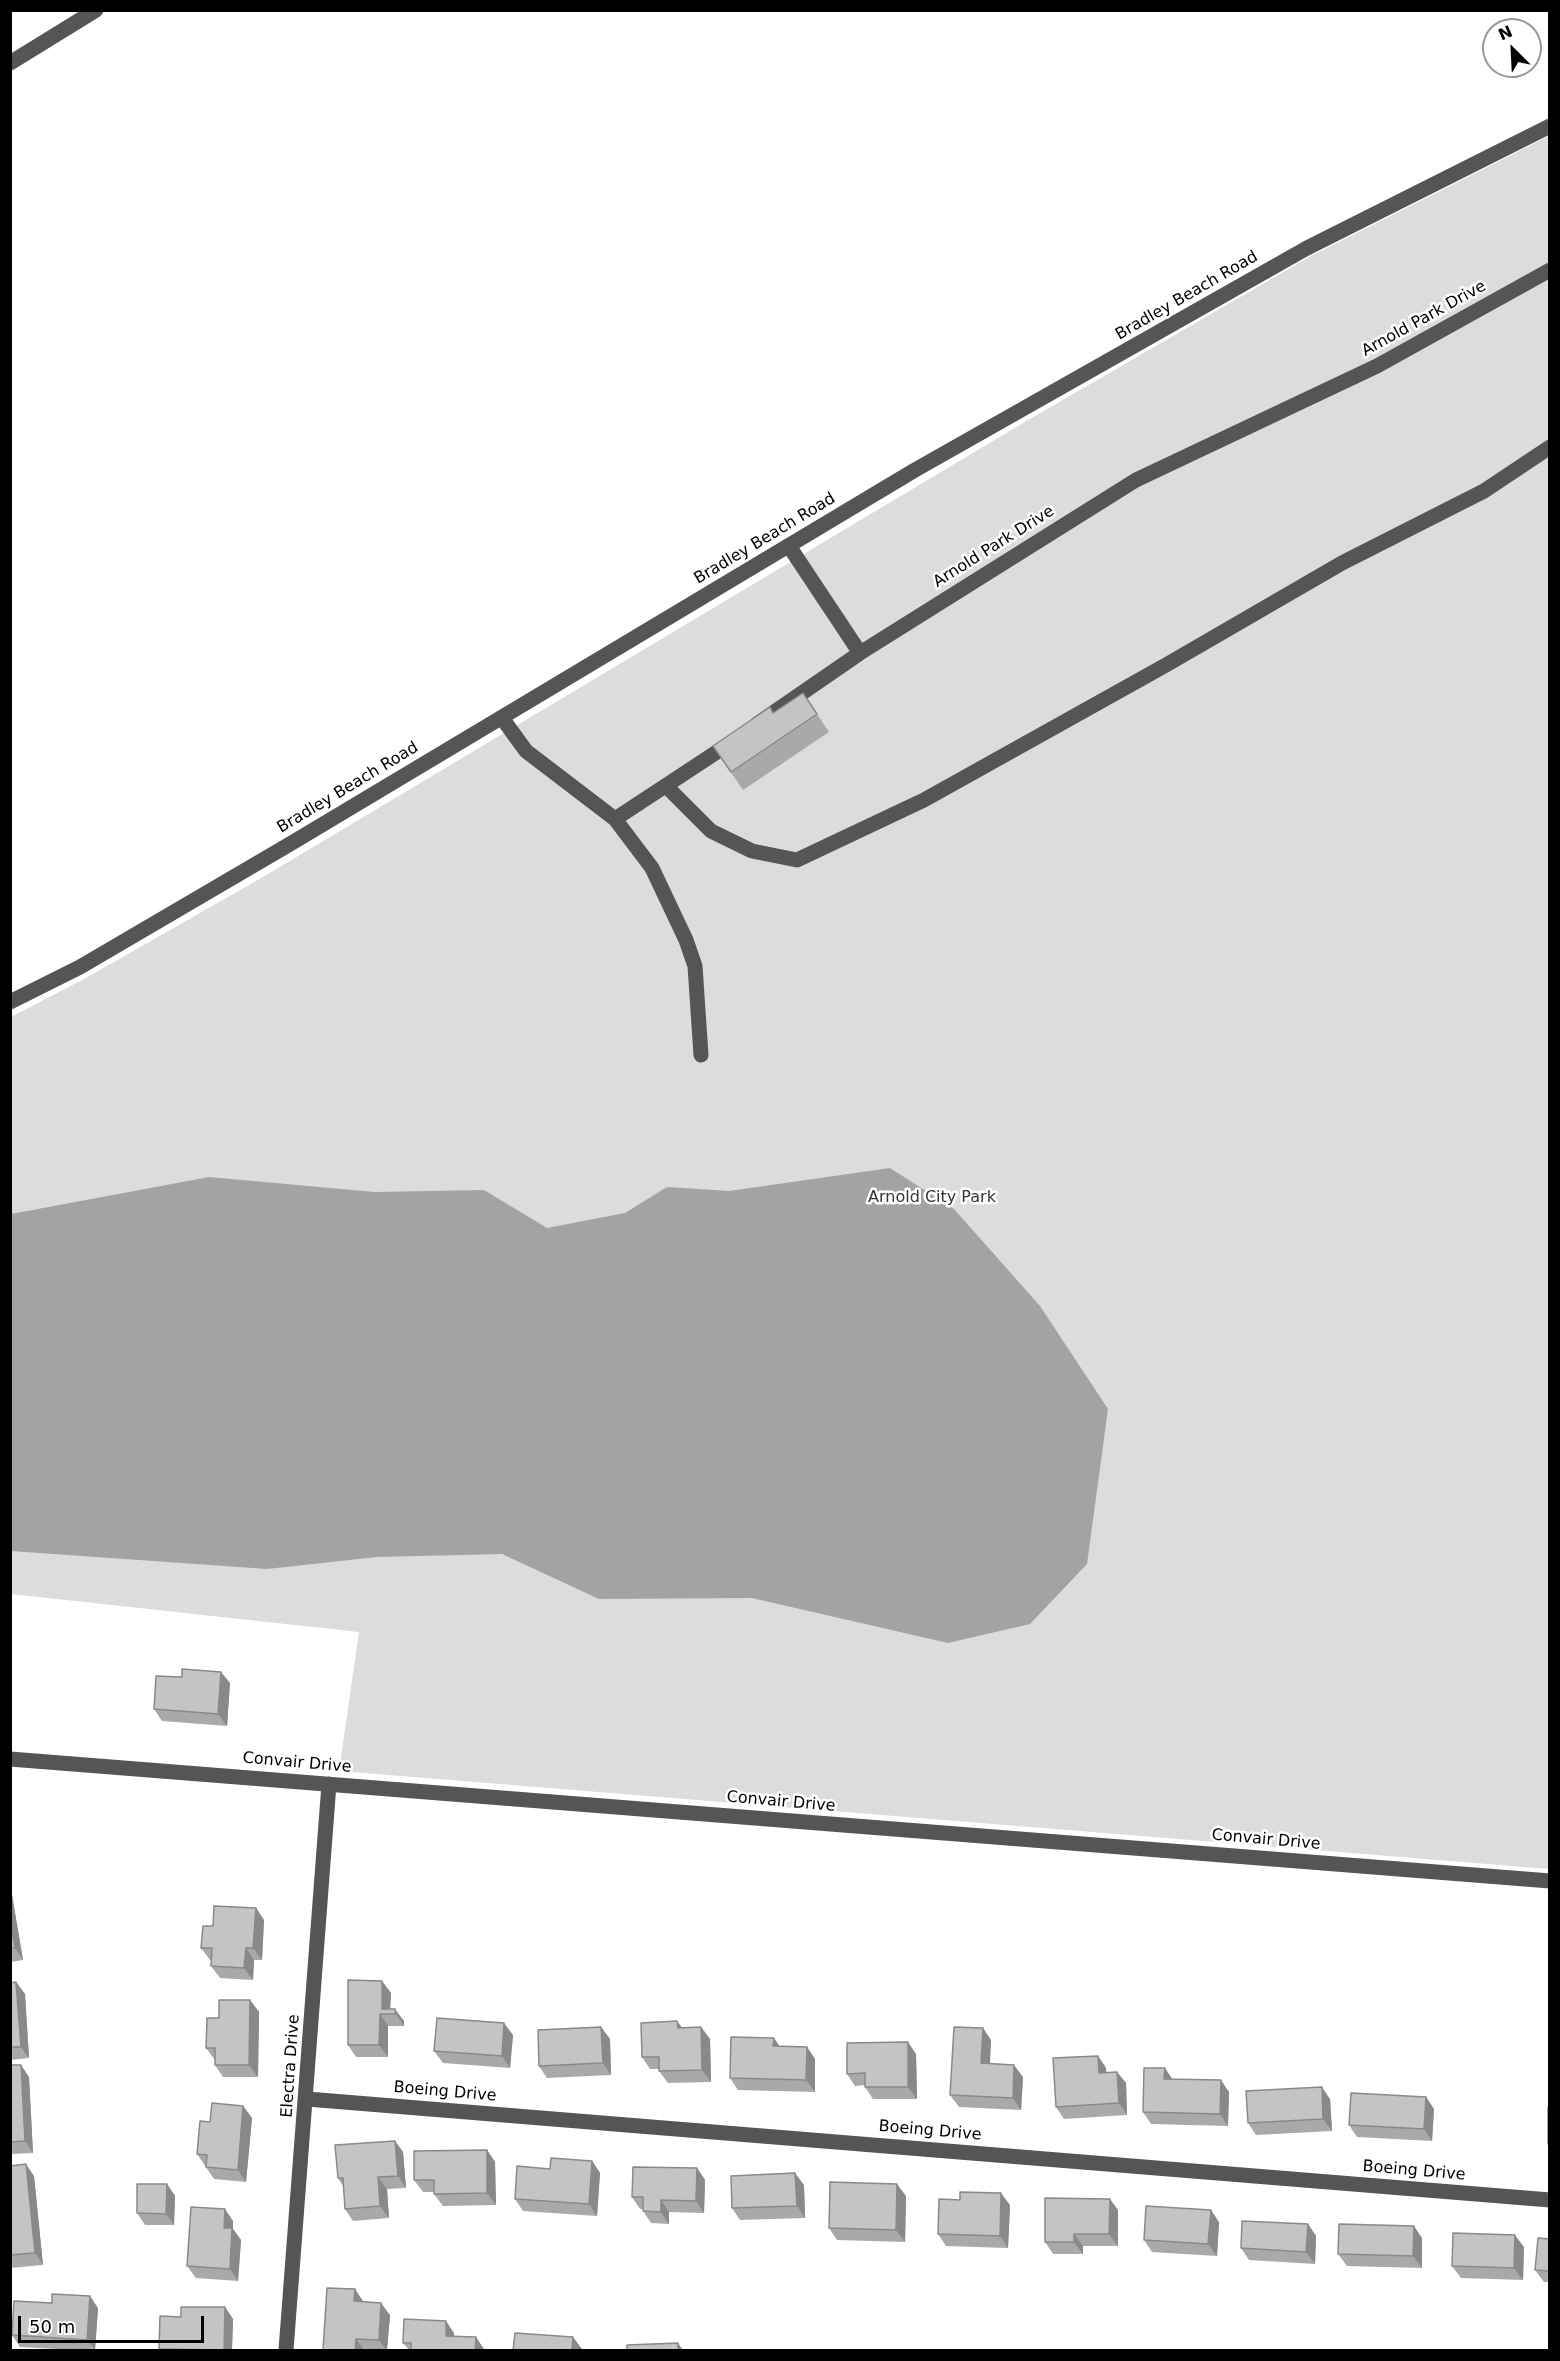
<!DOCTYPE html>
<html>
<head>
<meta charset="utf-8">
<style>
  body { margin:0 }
  #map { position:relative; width:1560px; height:2361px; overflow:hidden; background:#fff; font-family:"DejaVu Sans",sans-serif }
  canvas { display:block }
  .frame { position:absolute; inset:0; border:12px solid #000; pointer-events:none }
  .north { position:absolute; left:1482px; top:18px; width:60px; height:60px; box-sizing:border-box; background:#fff; border:2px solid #999; border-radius:50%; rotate:336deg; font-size:16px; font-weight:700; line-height:24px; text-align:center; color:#000 }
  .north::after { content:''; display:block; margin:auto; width:21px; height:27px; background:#000; clip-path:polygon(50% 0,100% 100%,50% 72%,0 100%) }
  .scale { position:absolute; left:18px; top:2316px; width:186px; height:27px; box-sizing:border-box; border:3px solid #000; border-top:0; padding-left:8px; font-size:18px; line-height:21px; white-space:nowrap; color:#000; -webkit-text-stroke:4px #fff; paint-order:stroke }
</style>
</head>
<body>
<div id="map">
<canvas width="1560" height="2361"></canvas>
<div class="frame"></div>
<div class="north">N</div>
<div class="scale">50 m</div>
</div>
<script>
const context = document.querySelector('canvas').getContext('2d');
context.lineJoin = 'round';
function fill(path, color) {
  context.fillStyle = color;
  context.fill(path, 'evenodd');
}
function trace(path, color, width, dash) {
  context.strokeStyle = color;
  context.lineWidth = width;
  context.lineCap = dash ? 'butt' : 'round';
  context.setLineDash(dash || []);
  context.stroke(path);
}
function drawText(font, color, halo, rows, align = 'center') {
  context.font = font + ' "DejaVu Sans",sans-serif';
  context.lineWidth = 5;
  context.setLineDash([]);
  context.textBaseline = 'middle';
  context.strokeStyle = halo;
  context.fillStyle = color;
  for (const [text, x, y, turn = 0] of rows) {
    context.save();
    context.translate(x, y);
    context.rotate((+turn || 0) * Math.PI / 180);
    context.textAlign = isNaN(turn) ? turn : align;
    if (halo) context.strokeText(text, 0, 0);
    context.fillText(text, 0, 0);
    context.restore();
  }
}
fill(new Path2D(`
  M1549 136V1869L339 1771 359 1632 11 1594V1017L86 978 263 877 1023 423 1311 256Z`), '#dcdcdc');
fill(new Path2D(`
  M890 1168 954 1209 1040 1306 1108 1409 1087 1564 1030 1624 948 1643 752 1598 599 1599 502 1554 377 1557 267 1569 11 1551V1214L209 1177 374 1192 484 1190 547 1228 625 1213 667 1187 729 1191Z`), '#a3a3a3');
trace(new Path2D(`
  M10 63 96 10
  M789 546 860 653
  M502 718 526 751 615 819 732 742
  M757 724 860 653 1136 480 1377 366 1550 270
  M667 787 711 831 752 851 797 860 924 800 1166 665 1342 563 1484 491 1550 447
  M615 819 652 868 686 940 695 966 701 1055
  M10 1002 80 967 290 844 915 470 1307 248 1550 126
  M10 1759 1550 1881
  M307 2099 1550 2200
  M286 2350 329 1784`), '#555', 15);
fill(new Path2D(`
  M803 693 829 732 743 790 713 746 774 713Z
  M230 1683 227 1726 162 1721 154 1709Z
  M10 1883 23 1960 10 1962Z
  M256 1908 264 1920 262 1960H254L253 1980 220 1978 211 1966 212 1960H210L201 1948 213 1926Z
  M382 1981 391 1993 390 2009 404 2021V2026H388V2057H356L348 2045Z
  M16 1982 25 1994 29 2058 10 2060V1983Z
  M250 2000 259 2012 258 2077H223L215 2065V2060L206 2048 219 2018Z
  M677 2021 682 2028 701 2027 710 2039 711 2082 668 2083 659 2071V2069H650L642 2057Z
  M601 2027 610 2039 611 2075 547 2078 539 2066Z
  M513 2035 510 2068 443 2063 434 2051Z
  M774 2038 779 2046 807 2047 815 2059V2092L738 2090 730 2078Z
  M991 2040 990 2064 1023 2077 1021 2110 959 2107 950 2095Z
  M916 2054 917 2099H873L865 2087V2085L855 2086 847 2074Z
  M1098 2056 1106 2068V2072H1117L1126 2083 1127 2115 1064 2119 1056 2107Z
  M10 2065 29 2077 33 2153 10 2154Z
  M1172 2079 1229 2092 1228 2126 1151 2124 1143 2112Z
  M1426 2097 1434 2109 1432 2141 1357 2137 1349 2125Z
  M1330 2099 1332 2131 1256 2135 1248 2123Z
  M243 2106 252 2118 246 2182 214 2179 197 2154 210 2122Z
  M395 2141 403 2152 406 2188 387 2189 389 2218 353 2221 345 2209 343 2186 338 2178Z
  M487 2150 495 2162 496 2205 443 2206 434 2194V2192H423L414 2180Z
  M592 2161 600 2173 597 2216 523 2211 515 2199 550 2169Z
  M10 2166 34 2176 43 2265 10 2268Z
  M697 2168 705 2180 704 2213 669 2212V2224L651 2223 643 2211V2209H640L632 2197Z
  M167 2184 175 2196 174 2225H145L137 2213Z
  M804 2185 805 2218 740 2220 732 2208Z
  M906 2196 905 2242 837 2240 829 2228Z
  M1010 2205 1008 2248 946 2246 938 2234Z
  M1118 2210V2246H1083V2254H1053L1045 2242Z
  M233 2221V2229L241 2240 238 2281 196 2278 187 2266Z
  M1219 2222 1217 2256 1152 2252 1144 2240Z
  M1308 2224 1316 2236 1315 2264 1249 2260 1241 2248Z
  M1422 2238V2268L1347 2266 1338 2254Z
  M1550 2239V2282H1544L1535 2270Z
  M1524 2247 1523 2280 1461 2278 1452 2266Z
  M363 2301 390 2315 387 2350H323Z
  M52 2303 98 2308 95 2350H76L20 2347 12 2335Z
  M225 2307 233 2319 232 2350H160L159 2349 181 2317Z
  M454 2333V2337L484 2349V2350H409L403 2343Z`), '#a9a9a9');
fill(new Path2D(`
  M221 1672 230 1683 227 1726 218 1714Z
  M10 1883 23 1960 15 1948 10 1921Z
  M256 1908 264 1920 262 1960 253 1948Z
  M246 1948 254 1960 253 1980 244 1968Z
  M382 1981 391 1993 390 2014 382 2009Z
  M16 1982 25 1994 29 2058 21 2047Z
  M250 2000 259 2012 258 2077 249 2065Z
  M395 2009 404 2021V2026L396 2014Z
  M380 2014 388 2026V2057L379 2045Z
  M677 2021 686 2033 678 2028Z
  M504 2023 513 2035 510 2068 502 2056Z
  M601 2027 610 2039 611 2075 603 2063Z
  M701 2027 710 2039 711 2082 702 2070Z
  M983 2028 991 2040 989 2075 981 2063Z
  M774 2038 782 2050 773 2046Z
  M908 2042 916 2054 917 2099 908 2087Z
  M807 2047 815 2059V2092L806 2080Z
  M1098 2056 1106 2068 1107 2085 1099 2073Z
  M21 2065 29 2077 33 2153 25 2141Z
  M1014 2065 1023 2077 1021 2110 1013 2098Z
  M1165 2068 1173 2080 1164 2079Z
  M1117 2072 1126 2083 1127 2115 1119 2103Z
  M1221 2080 1229 2092 1228 2126 1220 2114Z
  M1322 2087 1330 2099 1332 2131 1323 2119Z
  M1426 2097 1434 2109 1432 2141 1424 2129Z
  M243 2106 252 2118 246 2182 238 2170Z
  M395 2141 403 2152 406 2188 398 2176Z
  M487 2150 495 2162 496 2205 487 2193Z
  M592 2161 600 2173 597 2216 589 2204Z
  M26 2164 34 2176 43 2265 35 2253Z
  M697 2168 705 2180 704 2213 696 2201Z
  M795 2173 804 2185 805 2218 797 2206Z
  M378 2177 387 2189 389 2218 380 2206Z
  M167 2184 175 2196 174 2225 166 2214Z
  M897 2184 906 2196 905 2242 896 2230Z
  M1001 2193 1010 2205 1008 2248 1000 2236Z
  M1110 2199 1118 2210V2246L1109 2234Z
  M661 2200 669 2212V2224L661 2212Z
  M225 2209 233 2221V2229L241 2240 238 2281 230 2269 224 2228Z
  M1211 2210 1219 2222 1217 2256 1208 2244Z
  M1308 2224 1316 2236 1315 2264 1306 2252Z
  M1414 2226 1422 2238V2268L1413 2256Z
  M1074 2234 1083 2246V2254L1074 2242Z
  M1515 2235 1524 2247 1523 2280 1514 2268Z
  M355 2289 363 2301 362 2313 354 2301Z
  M90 2296 98 2308 95 2350 87 2340Z
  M381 2303 390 2315 387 2350H386L379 2340Z
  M225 2307 233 2319 232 2350H224Z
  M446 2321 454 2333V2348L446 2336Z
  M476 2337 484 2349V2350H475Z
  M573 2337 582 2349V2350H572Z
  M356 2339 364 2350H355Z
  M678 2343 683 2350H678Z`), '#898989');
const building = new Path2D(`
  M803 693 817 714 731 772 713 746 770 707 773 713Z
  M182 1669 221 1672 218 1714 154 1709 156 1676 182 1677Z
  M214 1906 256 1908 253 1948H246L244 1968 211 1966 212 1948H201L203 1926H213Z
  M10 1921 15 1948H10Z
  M348 1980 382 1981V2009H395L396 2014H380L379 2045H348Z
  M16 1982 21 2047H10V1983Z
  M219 2000H250L249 2065H215V2048H206L207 2018H219Z
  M437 2018 504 2023 502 2056 434 2051Z
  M677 2021 678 2028 701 2027 702 2070 659 2071V2057H642L641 2023Z
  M601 2027 603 2063 539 2066 538 2030Z
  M954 2027 983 2028 981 2063 1014 2065 1013 2098 950 2095Z
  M731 2037 774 2038 773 2046 807 2047 806 2080 730 2078Z
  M908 2042V2087H865V2073L847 2074V2043Z
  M1098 2056 1099 2073 1117 2072 1119 2103 1056 2107 1053 2058Z
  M10 2065H21L25 2141 10 2142Z
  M1144 2068H1165L1164 2079 1221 2080 1220 2114 1143 2112Z
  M1322 2087 1323 2119 1248 2123 1246 2091Z
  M1351 2093 1426 2097 1424 2129 1349 2125Z
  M212 2103 243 2106 238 2170 206 2167 207 2155 197 2154 200 2121 210 2122Z
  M1548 2107H1550V2144H1548Z
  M395 2141 398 2176 378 2177 380 2206 345 2209 343 2178H338L335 2145Z
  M487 2150V2193L434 2194V2180H414V2151Z
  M551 2158 592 2161 589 2204 515 2199 517 2166 550 2169Z
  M26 2164 35 2253 10 2255V2166Z
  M633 2167 697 2168 696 2201 661 2200V2212L643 2211V2197H632Z
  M795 2173 797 2206 732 2208 731 2176Z
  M830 2182 897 2184 896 2230 829 2228Z
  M137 2184H167L166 2214 137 2213Z
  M960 2192 1001 2193 1000 2236 938 2234 939 2199 960 2200Z
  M1045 2198 1110 2199 1109 2234H1074V2242H1045Z
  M1146 2206 1211 2210 1208 2244 1144 2240Z
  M191 2207 225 2209 224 2228H232L230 2269 187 2266Z
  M1242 2221 1308 2224 1306 2252 1241 2248Z
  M1339 2224 1414 2226 1413 2256 1338 2254Z
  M1453 2233 1515 2235 1514 2268 1452 2266Z
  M1538 2238 1550 2239V2271L1535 2270Z
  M327 2288 355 2289 354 2301 381 2303 379 2340 356 2339 355 2350H323Z
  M52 2294 90 2296 87 2340 12 2335 14 2301 52 2303Z
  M181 2307H225L224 2350 159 2349 160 2316 181 2317Z
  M404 2319 446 2321V2336L476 2337 475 2350H411V2343H403Z
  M515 2333 573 2337 572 2350H513Z
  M678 2343V2350H627V2345Z`);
fill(building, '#c4c4c4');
trace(building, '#898989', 1.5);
drawText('16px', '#000', '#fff', [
  ["Bradley Beach Road",1187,296,-30],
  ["Arnold Park Drive",1424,319,-29],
  ["Bradley Beach Road",765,539,-31],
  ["Arnold Park Drive",994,547,-32],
  ["Bradley Beach Road",348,788,-31],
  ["Convair Drive",297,1763,5],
  ["Convair Drive",781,1802,5],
  ["Convair Drive",1266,1840,5],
  ["Electra Drive",291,2066,-86],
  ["Boeing Drive",445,2092,5],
  ["Boeing Drive",930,2131,5],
  ["Boeing Drive",1414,2171,5]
]);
drawText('16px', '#333', '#fff', [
  ["Arnold City Park",932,1198]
]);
</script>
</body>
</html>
